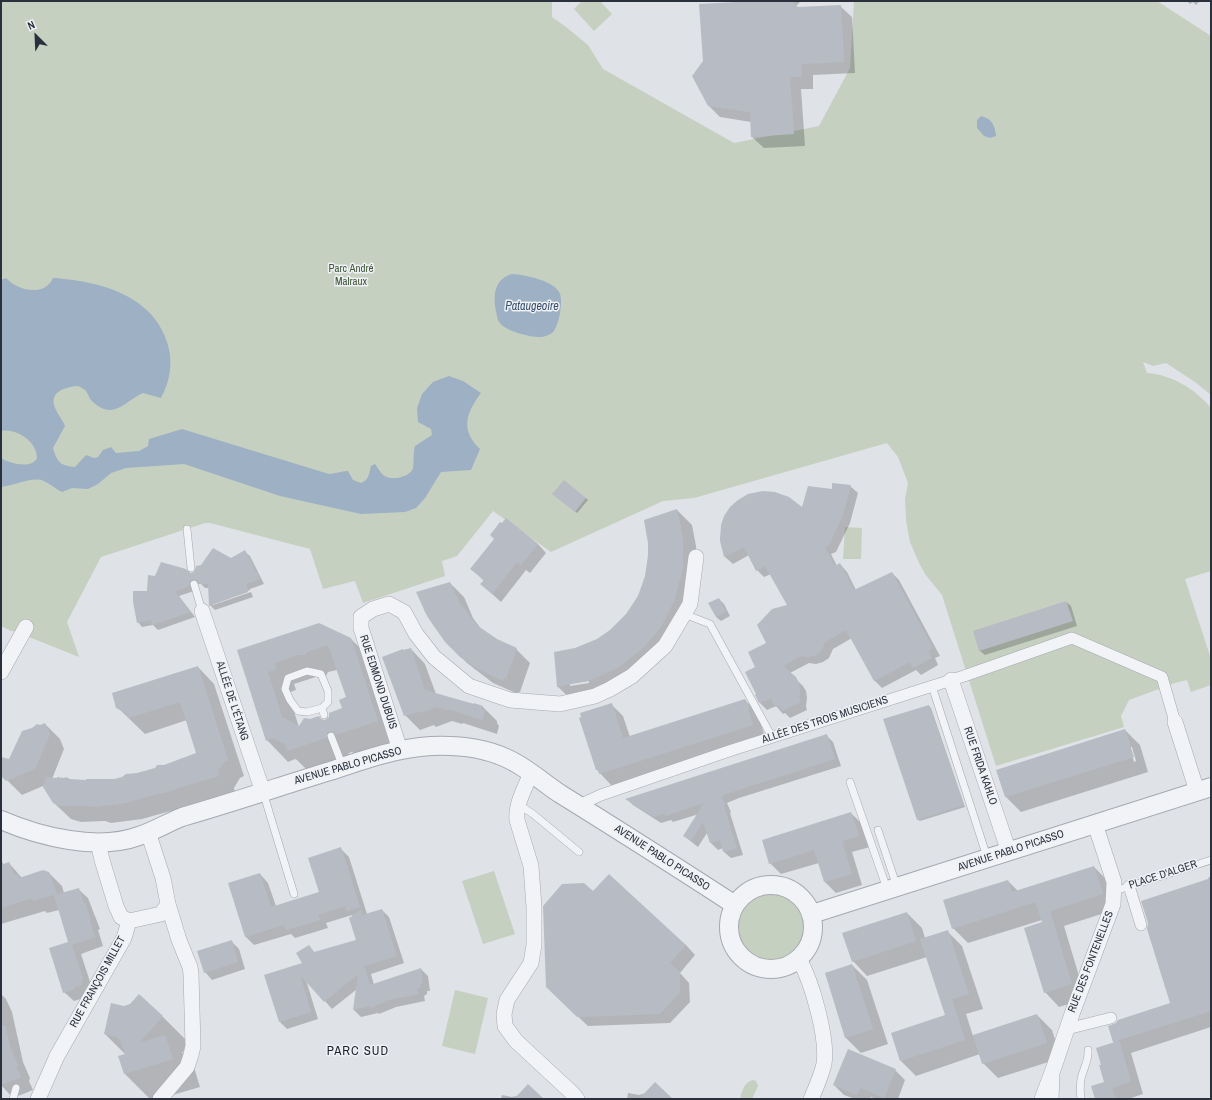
<!DOCTYPE html>
<html>
<head>
<meta charset="utf-8">
<style>
  body { margin:0 }
  #map { position:relative; width:1212px; height:1100px; overflow:hidden; background:#dfe2e7; font-family:"Archivo Narrow",sans-serif }
  canvas { display:block }
  .frame { position:absolute; inset:0; border:2px solid #2a313d; pointer-events:none }
  .north { position:absolute; left:16px; top:16px; width:40px; height:40px; -webkit-text-stroke:3px #eff1f5; paint-order:stroke; rotate:336deg; font-size:11px; font-weight:700; line-height:16px; text-align:center; color:#2a313d }
  .north::after { content:''; display:block; margin:auto; width:14px; height:18px; background:#2a313d; clip-path:polygon(50% 0,100% 100%,50% 72%,0 100%) }
</style>
</head>
<body>
<div id="map">
<canvas width="1212" height="1100"></canvas>
<div class="frame"></div>
<div class="north">N</div>
</div>
<script>
const context = document.querySelector('canvas').getContext('2d');
context.lineJoin = 'round';
function fill(path, color) {
  context.fillStyle = color;
  context.fill(path, 'evenodd');
}
function trace(path, color, width, dash) {
  context.strokeStyle = color;
  context.lineWidth = width;
  context.lineCap = dash ? 'butt' : 'round';
  context.setLineDash(dash || []);
  context.stroke(path);
}
function drawText(font, color, halo, rows, align = 'center') {
  context.font = font + ' "Archivo Narrow",sans-serif';
  context.lineWidth = 3;
  context.setLineDash([]);
  context.textBaseline = 'middle';
  context.strokeStyle = halo;
  context.fillStyle = color;
  for (const [text, x, y, turn = 0] of rows) {
    context.save();
    context.translate(x, y);
    context.rotate((+turn || 0) * Math.PI / 180);
    context.textAlign = isNaN(turn) ? turn : align;
    if (halo) context.strokeText(text, 0, 0);
    context.fillText(text, 0, 0);
    context.restore();
  }
}
fill(new Path2D(`
  M1 1H552V17L566 27 588 45 603 69 734 143 819 126 850 68 854 1H1157L1211 36V395L1195 382 1166 363 1153 366 1143 362 1147 373C1173 375 1195 389 1211 408V571L1185 579 1211 659V685L1191 692 1187 680 1175 683 1129 700 1121 716 1124 727 996 766 942 595 925 574 919 563 910 542 906 520 905 499 908 483 898 457 887 443 694 498 663 501 551 552 493 511 457 556 442 561 445 576 363 603 355 581 323 589 310 549 210 523H205L101 557 67 622 79 657 14 631H11L1 626Z
  M582 1H600L612 14 594 31 574 9Z
  M845 527 862 528 861 559H843Z
  M494 871 515 934 483 944 462 881Z
  M736 925a35 35 0 1 1 70 0a35 35 0 1 1-70 0Z
  M455 990 488 998 475 1054 442 1046Z
  M753 1080 756 1081 758 1086 752 1099H740C742 1091 744 1082 753 1080Z`), '#c5d0c1');
fill(new Path2D(`
  M981 116C992 119 995 125 996 136L990 138 984 136 977 128V120Z
  M512 274C525 275 552 280 559 292 564 299 559 326 553 332 550 335 546 336 542 337 532 338 505 331 500 323 497 320 497 315 496 311 493 296 494 279 512 274Z
  M6 278C18 291 45 297 53 278 99 281 154 295 168 345 173 364 170 381 161 398L143 393C125 401 114 421 93 402 89 399 89 395 86 391 84 389 81 387 78 386 65 387 47 392 56 410 58 415 63 420 65 426L53 448C57 462 61 466 75 467L86 455 94 458 98 457 103 450 111 447 116 453 139 451 148 446 149 439 182 429 329 474C335 474 341 471 348 471L353 480 361 483C369 480 369 474 371 466L375 464C378 468 380 472 383 475 390 481 410 478 413 468 414 462 413 453 415 446L432 435 431 429 418 422 417 408 422 394 433 382 449 376 463 381 481 393C466 413 460 430 480 449L471 470 441 472 425 498 416 508 405 512 361 514 280 496 184 464 126 468 111 473 98 484 88 489 72 488 62 492C56 489 50 484 44 481 33 476 13 486 1 487V458C10 464 32 469 37 458 37 441 16 428 1 431V280Z`), '#9db0c4');
fill(new Path2D(`
  M741 1H801L796 6 798 8 840 6 852 17 855 73 813 75V89H801L805 146 764 148 752 137 751 122 720 117 708 105 742 3Z
  M1187 1H1200L1196 5 1193 2 1190 4Z
  M850 486 858 493 850 523 836 552 831 554 837 566 840 564 847 572 856 590 892 573 899 580 940 656 935 658 938 665 921 675 916 670 882 688 874 680 852 638 833 649 829 658 823 662 816 664 809 663 790 673 803 686 806 691 807 698 806 706 807 710 790 718 785 713 783 714 776 706 767 710 760 703 757 667 767 643 789 606 771 574 764 577 757 570 749 555 733 564 725 557 720 539 723 520 803 509 833 490Z
  M556 496 586 498 588 500 577 513Z
  M677 510 692 525 696 546 698 566 659 662 573 701 558 687 555 653 575 649 598 640 610 631 627 615 638 596ZM589 681V683L570 686V684Z
  M506 519 538 544 546 553 530 573 526 570 501 602 481 584 484 581 472 569 495 539 502 524Z
  M245 552 250 556 264 584 250 589V590L213 603V605L251 592 253 597 215 610 210 605 209 588H205L201 584H197L194 591 179 596 195 617 158 630 153 625 142 627 138 622 148 592 231 559Z
  M450 583 464 597 473 618 482 630 496 640 516 649 530 663 520 692H518V694L493 683 467 663 452 648 434 626 424 610Z
  M719 599 724 604 730 616 721 621 716 617Z
  M1066 602 1071 606 1077 626 985 655 980 651 974 631Z
  M351 639 372 660 398 742 358 755 355 753 351 752 348 754 347 759 309 772 297 760 295 759 288 762 267 740 238 651ZM337 670 347 698 343 709 325 721 322 720 299 727 288 693 296 690 294 684 319 676H326L328 672Z
  M411 649 425 664 436 694 483 707 497 721V723L499 726 497 734 463 723 462 724 452 721 436 727 434 725 420 730 405 715Z
  M198 667 214 684 244 776 240 778 234 788 235 792 197 803 186 807 185 808 174 810 142 819 111 823 105 821 81 822 71 819 54 803 43 786 22 795 1 774V760H9L40 726 45 724 60 739 64 749 52 779 87 781 114 780 164 766 198 754 187 720 145 734 117 707Z
  M745 700 757 712 765 737 612 786 597 770 611 704 623 716 630 737Z
  M929 706 931 708 965 807 920 821 917 819Z
  M1125 730 1140 745 1148 772 1021 812 1006 797 998 770ZM1130 747H1132L1136 761 1134 762Z
  M827 736 833 742 841 766 739 798 727 803 731 812 730 813 743 855 731 858 724 852 723 848 718 850 711 843 707 833 698 847 684 836 699 814 673 822 671 820 661 823 633 805 627 799Z
  M851 813 862 824 870 847 852 852 862 885 836 893 825 882 819 863 781 874 770 863Z
  M341 849 349 857 367 914 382 910 389 917 404 963 371 974 374 985 421 969 428 976 430 991H427V994L424 996 425 1001 396 1007 379 1014 378 1013 361 1017 354 1010 357 989 332 1009 306 980 318 1019 287 1029 280 1022 304 963 309 946 315 953 357 940 353 916 352 915 326 923 328 928 295 938 291 934 254 945 246 937 229 884 260 874 268 883 276 906 320 892Z
  M2 862 4 865 9 863 22 878 49 873 62 886 64 893 78 889 88 898 100 929 98 930 103 946 81 954 92 988 84 998 74 1001 64 992 69 943 59 910 47 913 45 911 1 924Z
  M1094 867 1109 882 1117 909 1064 926 1086 999 1059 1007 1045 992 1042 920 968 943 953 928 1008 881 1018 891Z
  M1211 876V1027L1131 1053 1143 1094 1128 1099H1096L1106 1083 1102 1065 1115 1043 1114 1042 1171 1004 1209 880 1208 878Z
  M593 893 686 945 695 955 680 973 689 983 690 1002 670 1023 588 1026 557 997Z
  M907 913 922 928 925 938 947 931 962 946 983 1009 966 1014 973 1036 1037 1015 1052 1030 1061 1058 998 1078 983 1063 980 1054 916 1076 901 1061 892 1033 946 1016 927 957 867 976 853 961Z
  M231 941 239 949 245 969 212 980 205 972Z
  M852 965 867 980 888 1044 861 1053 846 1038 826 973Z
  M1 994 6 999 12 1012 23 1062 30 1078 29 1081 33 1090 13 1098 1 1085Z
  M124 1007 162 1016 190 1044 182 1053 193 1064 200 1087 159 1099H150L124 1073 126 1055 105 1034Z
  M895 1070 905 1080 898 1099H876L871 1097 870 1099H855L844 1095 834 1085Z
  M628 1093 639 1095 646 1093 672 1099H627Z
  M502 1095 512 1097 520 1095 543 1099H501Z`), '#0003');
fill(new Path2D(`
  M754 1H792L798 7 841 5 844 62 802 64 801 77H790L794 134 751 137 750 112 708 106 692 76 703 61 699 4Z
  M564 480 586 498 575 512 552 494Z
  M832 483 851 485 843 515 829 545 825 547 835 566 840 563 854 590 892 572 933 648 928 651 932 658 913 668 910 662 874 681 846 630 825 642 822 650 816 655 808 657 801 656 783 666 796 677 799 683 800 690 799 698 801 702 782 711 779 705 775 707 771 698 759 703 755 695 756 694 745 672 755 667 748 652 766 643 757 625 772 609 787 605 765 566 756 571 744 547 724 557 720 541 721 525 724 516 730 507 738 500 748 494 763 491 775 492 789 497 802 507 808 486 832 489Z
  M677 509 683 538V569L674 601 661 627 644 647 619 667 591 680 557 687 554 652 575 648 597 639 610 630 626 614 638 596 645 576 648 555V543L644 520Z
  M506 518 538 544 521 565 517 562 492 594 480 584 484 580 470 569 494 539 490 535 500 522 502 523Z
  M213 548 231 558 245 550 260 579 246 584 248 592 209 606 208 584H199L197 580 193 579 189 582V586L175 592 191 612 152 625 151 620 137 623 133 602V591H147L148 575 155 576 161 562 186 569 189 572 192 573 195 570 196 566 201 565Z
  M450 582 459 602 471 618 478 626 497 639 517 648 506 679 504 678 503 681 478 669 460 657 445 642 427 616 416 592Z
  M719 598 726 612 716 617 708 603Z
  M1066 601 1073 621 979 651 973 631Z
  M319 623 351 638 378 721 336 735 334 732 330 731 327 733 326 738 287 751 285 744 273 738 266 741 237 650ZM328 645 346 697 339 700 342 708 329 713V717L325 720 321 719 319 716 310 719 304 718 299 726 282 717 268 672 276 669 274 663 297 655H305L307 652Z
  M411 648 425 690 474 704V703L483 706 482 709 485 710 482 720 448 709V710L436 707 421 713 420 711 404 716 382 657 403 649V650Z
  M198 666 228 760 224 762 218 771 219 776 181 787 170 791 169 792 157 794 125 803 94 807 88 806H60L53 803 43 787 46 777 57 778V777L64 778 66 777 70 779 86 780V779H114L122 777 126 774 137 773 155 768 157 765H164L196 753 180 702 128 718 126 713 116 708 112 693Z
  M745 699 750 708 748 709 753 725 599 774 598 770H596L579 718 581 717 580 713 612 703 623 738Z
  M929 705 964 805 917 820 883 719Z
  M45 723 50 734 35 769 6 781 1 776V757L9 759 22 731 32 728 37 724 40 725Z
  M1125 729 1134 757 1005 797 996 770Z
  M827 734 835 759 732 792 721 796 725 805 724 806 737 848 723 852 720 840 710 843 703 822 691 841 683 836 704 803 665 816V813L654 817 625 799Z
  M851 812 859 836 842 841 852 874 824 882 814 850 769 864 762 840Z
  M341 847 360 907 347 911 345 906 318 915 320 920 286 930 284 925 245 937 228 883 260 873 271 907 319 892 308 858Z
  M9 862 14 875 18 874 19 878 43 870 49 872 57 894 33 901 32 898 1 908V865Z
  M1094 866 1103 894 1050 911 1072 984 1044 993 1024 928 1042 922 1035 902 952 929 943 900 1008 880 1012 892Z
  M609 874 686 945 670 963 680 972V992L660 1014 577 1017 546 987 543 906 562 884 584 883 593 891Z
  M1211 878V1011L1119 1040 1131 1081 1112 1088 1116 1099H1095L1091 1086 1104 1082 1099 1065H1101L1096 1048 1115 1042H1113L1108 1026 1116 1023 1118 1020 1170 1003 1147 929 1148 923 1141 901Z
  M79 888 84 903 85 902 91 920 90 921 95 937 72 945 83 978 81 985 75 987V989L63 993 49 948 68 942 54 895Z
  M382 909 397 956 364 966 370 985 421 968 423 984H420L421 987 417 988 419 994 388 1000 371 1008 370 1006 353 1010 358 974 324 1002 300 975 311 1012 279 1022 264 975 302 963 296 953 309 945 314 952 356 940 349 918 361 910 362 915Z
  M907 912 916 941 852 962 842 933Z
  M948 930 969 994 952 999 965 1040 900 1061 891 1033 945 1015 920 939Z
  M232 940 238 962 204 973 197 951Z
  M852 964 873 1029 845 1038 825 973Z
  M139 994 163 1016 139 1043 165 1035 173 1059 124 1074 118 1056 125 1054 121 1042 117 1037 104 1034 111 1003 124 1006 130 1004Z
  M1037 1014 1047 1043 982 1064 973 1035Z
  M1 1025H5L11 1049 18 1065 16 1067 21 1077 1 1085Z
  M848 1049 896 1069 884 1098 861 1088 857 1095 833 1085Z
  M655 1082 673 1099H639Z
  M528 1084 544 1099H514Z`), '#b7bcc4');
const service = new Path2D(`
  M187 529 191 568
  M194 584 202 611
  M684 614 710 624 772 737
  M932 686 987 857
  M322 708 307 712 298 711 290 700 285 689 288 678 307 671 321 674 328 691V702L322 708 324 715
  M331 736 343 767
  M850 782 887 889
  M263 792 294 894
  M518 804 533 814 579 852
  M878 830 897 887
  M1115 891 1211 860
  M13 1099 16 1088
  M1081 1099C1080 1092 1080 1086 1081 1079 1083 1069 1089 1061 1088 1050`);
const pedestrian = new Path2D(`
  M579 805 601 795 729 751 964 676 1072 638 1162 677 1175 722
  M1129 886 1141 925
  M1067 1029 1111 1018
  M1053 1099 1054 1076`);
const minor = new Path2D(`
  M202 611 263 792
  M1 672 26 627
  M951 680 1009 852
  M1175 722 1197 791
  M400 750 361 628V617L373 609 389 604 404 612 416 634 434 657 469 686 510 700 560 704 595 696 610 689 632 676 665 646 690 604 696 557
  M531 772C526 787 515 804 517 820L531 866 534 907V945L531 963 507 1000 504 1014 505 1026 516 1041 571 1092 577 1099
  M98 842 102 860 116 906 121 917 129 921
  M129 921 161 914 168 904 163 878 148 832
  M799 959C812 982 828 1038 824 1064 821 1076 816 1088 811 1099
  M38 1099 57 1056 124 938 129 921
  M160 1099 187 1067 191 1055 193 1046 191 974 190 967 179 940 168 904
  M1042 1099 1054 1067 1072 1014 1113 904 1114 882 1095 824`);
const tertiary = new Path2D(`
  M1 820C40 837 98 851 139 836 154 831 167 823 182 817 231 803 281 786 330 771 363 760 396 748 431 746 455 745 484 748 506 758 527 767 543 783 562 795 620 831 678 868 735 905
  M729 927a42 42 0 1 1 84 0a42 42 0 1 1-84 0Z
  M812 914 1211 787`);
trace(service, '#a5a9b1', 8);
trace(pedestrian, '#a5a9b1', 12);
trace(minor, '#a5a9b1', 16);
trace(tertiary, '#a5a9b1', 20);
trace(service, '#f2f3f6', 7);
trace(pedestrian, '#f2f3f6', 11);
trace(minor, '#f2f3f6', 15);
trace(tertiary, '#f2f3f6', 18);
drawText('11px', '#3e5738', '#eff1f5', [
  ["Parc André",351,269],
  ["Malraux",351,282]
]);
drawText('11px', '#2a313d', '#eff1f5', [
  ["RUE EDMOND DUBUIS",378,682,72],
  ["ALLÉE DE L'ÉTANG",232,701,72],
  ["ALLÉE DES TROIS MUSICIENS",825,720,-18],
  ["AVENUE PABLO PICASSO",348,766,-16],
  ["RUE FRIDA KAHLO",980,766,71],
  ["AVENUE PABLO PICASSO",1011,851,-18],
  ["AVENUE PABLO PICASSO",662,858,33],
  ["PLACE D'ALGER",1163,875,-18],
  ["RUE DES FONTENELLES",1091,962,-69],
  ["RUE FRANÇOIS MILLET",98,982,-61]
]);
drawText('italic 12px', '#374f6d', '#eff1f5', [
  ["Pataugeoire",532,307]
]);
context.letterSpacing = '1px';
drawText('13px', '#1c222e', '#eff1f5', [
  ["PARC SUD",358,1052]
]);
context.letterSpacing = '0px';
</script>
</body>
</html>
